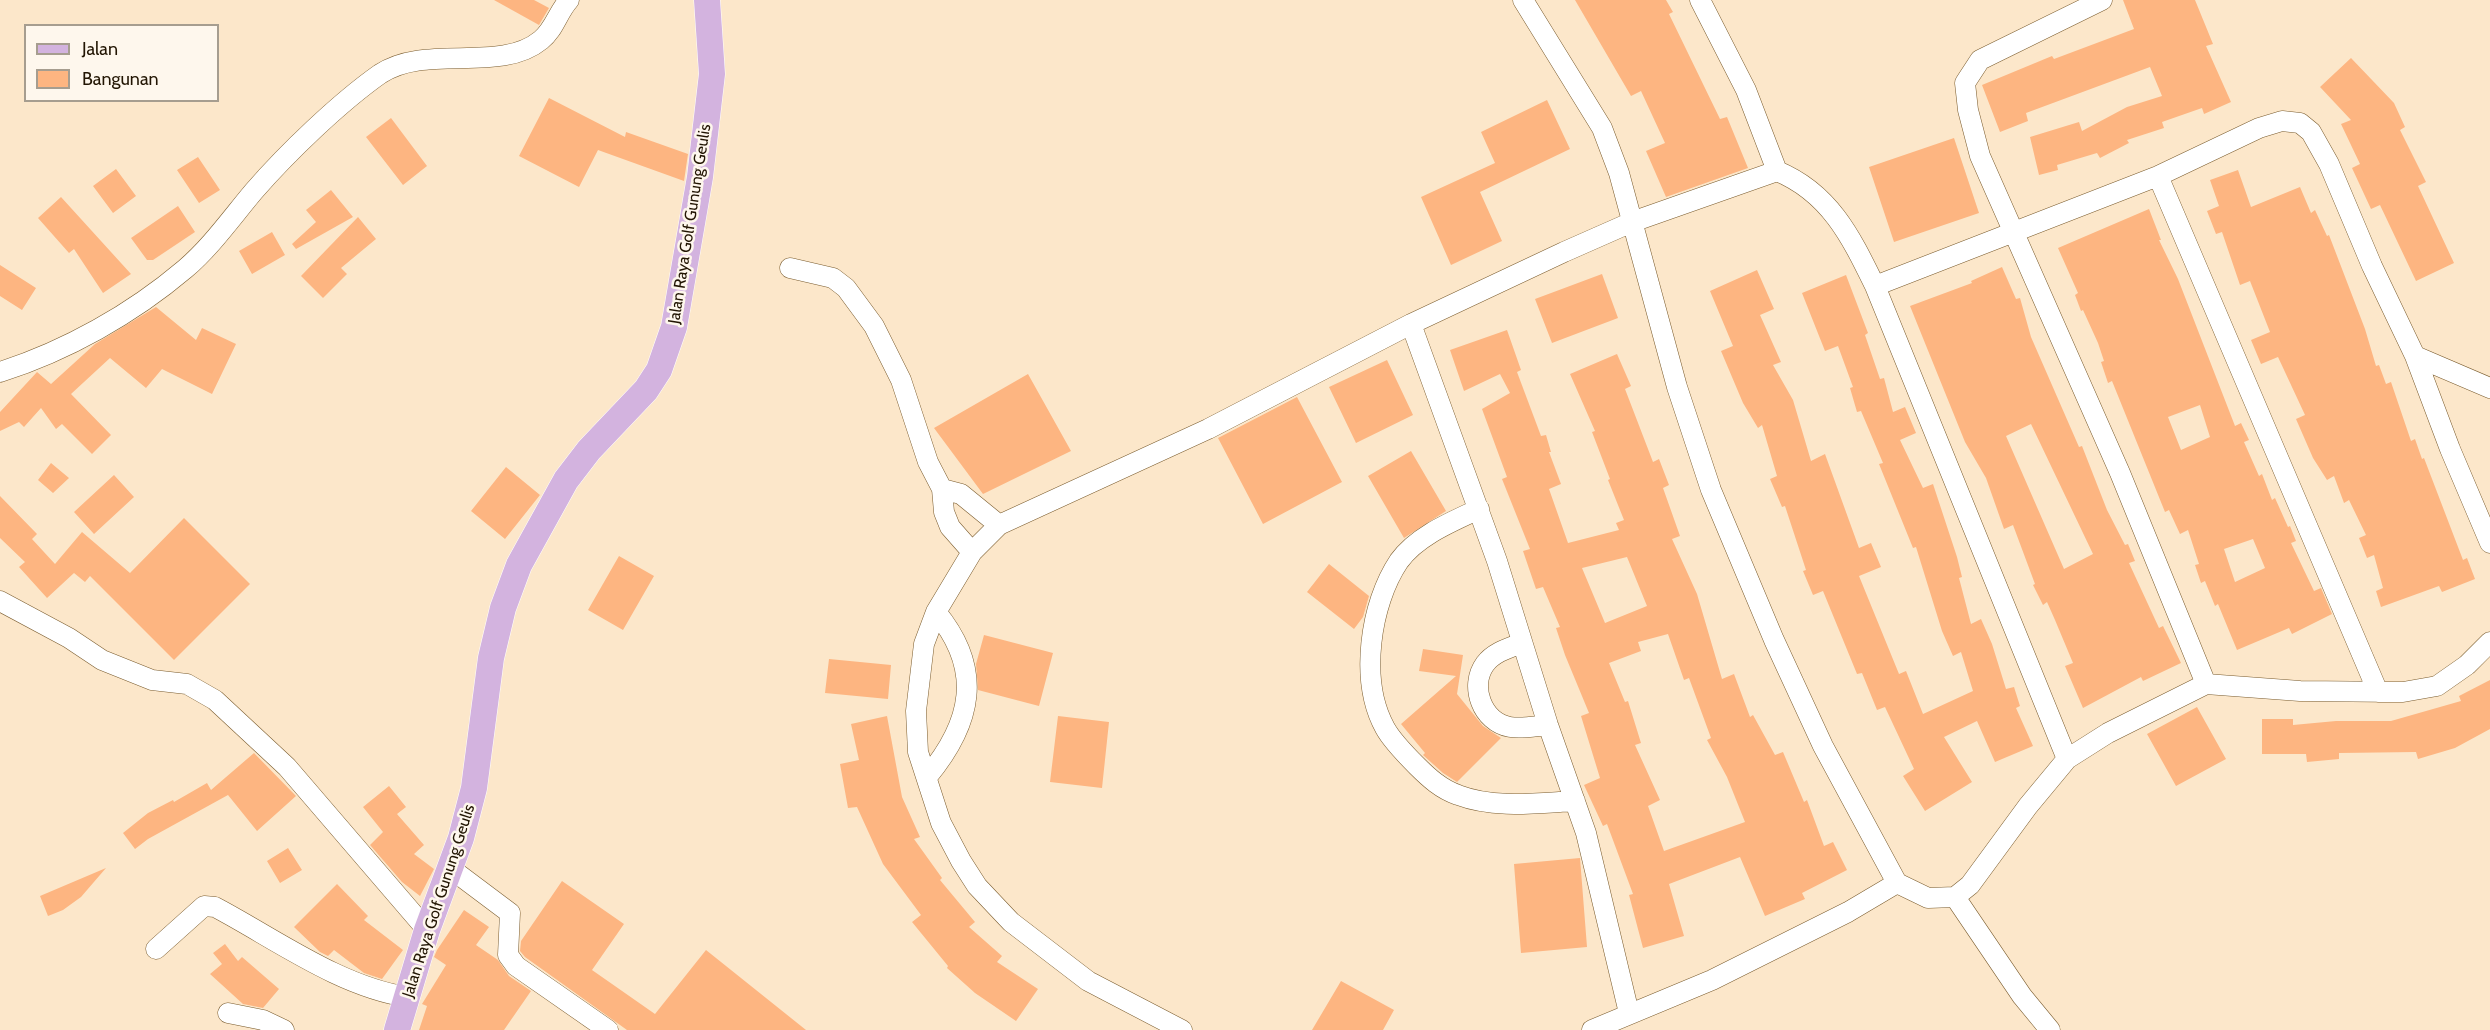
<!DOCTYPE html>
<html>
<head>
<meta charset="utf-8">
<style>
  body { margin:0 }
  #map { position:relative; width:2490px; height:1030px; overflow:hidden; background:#fce7ca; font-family:Cabin,sans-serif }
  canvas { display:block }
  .legend { position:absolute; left:24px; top:24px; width:195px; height:78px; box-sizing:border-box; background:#fef7ed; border:2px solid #a69d8f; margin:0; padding:8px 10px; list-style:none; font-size:18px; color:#221503 }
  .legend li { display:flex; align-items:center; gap:12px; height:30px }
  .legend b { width:30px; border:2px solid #a69d8f }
</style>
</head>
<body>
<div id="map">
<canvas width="2490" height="1030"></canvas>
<ul class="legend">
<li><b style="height:8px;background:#d3b3df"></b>Jalan</li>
<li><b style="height:16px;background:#fdb581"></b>Bangunan</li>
</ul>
</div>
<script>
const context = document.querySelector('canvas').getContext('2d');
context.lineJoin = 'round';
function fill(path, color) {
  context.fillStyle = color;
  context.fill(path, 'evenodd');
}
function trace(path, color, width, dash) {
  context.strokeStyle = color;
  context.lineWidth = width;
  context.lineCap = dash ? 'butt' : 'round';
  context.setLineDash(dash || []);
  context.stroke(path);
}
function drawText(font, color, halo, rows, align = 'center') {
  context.font = font + ' Cabin,sans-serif';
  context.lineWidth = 5;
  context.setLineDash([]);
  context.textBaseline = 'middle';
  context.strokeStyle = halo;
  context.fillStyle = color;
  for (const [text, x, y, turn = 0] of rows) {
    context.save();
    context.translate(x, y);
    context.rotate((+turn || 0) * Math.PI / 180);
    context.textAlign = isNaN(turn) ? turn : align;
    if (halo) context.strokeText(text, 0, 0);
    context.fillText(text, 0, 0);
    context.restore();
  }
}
fill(new Path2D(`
  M494 0H534L549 8 539 25Z
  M1575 0H1666L1673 12 1669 14 1720 119 1727 117 1748 168 1666 197 1646 151 1665 143 1641 91 1631 96Z
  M2123 0H2195L2213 44 2206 46 2231 102 2204 114 2202 108 2162 122 2164 128 2127 140 2129 143 2100 158 2097 153 2057 165 2058 170 2039 175 2030 137 2079 122 2082 131 2127 107 2162 96 2150 67 2026 113 2028 121 2000 132 1982 85 2052 56 2054 59 2134 29Z
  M2351 58 2394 103 2405 127 2400 130 2426 182 2418 186 2454 263 2416 281 2380 205 2371 209 2352 168 2360 164 2341 124 2351 120 2320 87Z
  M549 98 625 137 626 132 688 154 684 181 598 150 579 187 519 156Z
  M1547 100 1570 149 1480 192 1502 241 1451 265 1421 197 1495 163 1481 132Z
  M391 118 427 166 403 185 366 137Z
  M1954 138 1979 213 1894 242 1869 167Z
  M198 157 220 190 199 203 177 170Z
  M116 169 136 196 113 213 93 186Z
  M2238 170 2251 207 2300 187 2311 213 2315 210 2327 236 2329 235 2365 329 2376 366 2379 365 2386 384 2391 382 2411 441 2415 439 2422 459 2424 458 2463 560 2467 558 2475 579 2442 592 2439 586 2381 607 2376 591 2383 588 2374 555 2367 558 2359 538 2366 535 2349 500 2344 503 2334 476 2327 480 2313 458 2296 419 2305 415 2278 357 2261 364 2251 340 2270 332 2250 281 2240 285 2222 232 2216 234 2207 211 2219 206 2210 180Z
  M331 190 353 217 296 249 292 244 316 222 306 210Z
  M61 197 131 274 103 293 74 249 69 253 38 218Z
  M178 206 195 232 153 260H147L131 238Z
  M2149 209 2161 240H2159L2178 279 2235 426 2241 423 2249 440 2244 442 2259 476 2262 474 2272 500 2275 498 2288 527 2290 526 2296 541 2291 543 2314 591 2321 588 2332 614 2292 634 2289 628 2237 650 2218 604 2215 606 2205 581 2201 583 2195 565 2199 564 2188 530 2180 534 2169 510 2165 512 2112 381 2108 383 2101 362 2104 361 2098 343 2083 310 2081 311 2075 295 2078 293 2058 248ZM2200 405 2210 437 2181 450 2168 417ZM2253 539 2265 568 2235 582 2224 549Z
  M358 217 376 239 341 268 347 274 323 298 301 276Z
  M272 232 285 255 252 274 239 251Z
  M0 265 36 288 22 310 0 296Z
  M2002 267 2016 299 2020 298 2031 337 2079 447 2082 446 2107 510 2125 545 2128 544 2135 561 2129 563 2159 628 2163 626 2181 663 2143 681 2141 677 2083 708 2065 666 2073 663 2055 620 2047 602 2043 605 2033 585 2035 584 2013 525 2004 529 1986 478 1965 442 1910 306 1972 283 1971 281ZM2031 424 2093 554 2064 569 2006 436Z
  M1757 270 1774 309 1760 315 1781 362 1773 365 1793 400 1811 461 1825 454 1859 548 1871 543 1881 567 1859 576 1899 674 1906 671 1923 714 1973 691 1961 652 1953 656 1942 631 1916 547 1913 548 1879 464 1883 463 1861 411 1857 412 1850 388 1853 387 1838 346 1825 351 1802 293 1846 275 1868 333 1865 335 1880 379 1884 378 1893 412 1905 407 1916 433 1900 440 1923 488 1933 484 1957 557 1962 577 1959 578 1971 624 1981 619 1992 644 2006 689 2014 687 2020 706 2016 708 2033 746 1995 762 1977 721 1944 737 1972 782 1925 811 1903 776 1914 769 1885 707 1877 710 1862 673 1857 674 1823 591 1813 595 1803 571 1806 570 1785 506 1782 507 1770 479 1777 476 1762 425 1758 428 1743 403 1721 351 1733 346 1710 291Z
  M1602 274 1618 318 1552 343 1535 299Z
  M156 307 196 340 202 328 236 344 212 394 162 369 146 388 110 358 71 394 111 435 92 454 62 424 56 429 41 408 24 427 19 422 0 431V412L37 372 51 384 95 344Z
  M1507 330 1521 370 1517 372 1541 436 1546 435 1551 452H1549L1561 484 1549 489 1568 543 1619 530 1616 523 1624 520 1608 480 1610 479 1592 432 1595 431 1570 374 1617 354 1631 386 1625 389 1653 462 1659 459 1669 485 1663 488 1680 536 1672 539 1697 594 1722 679 1734 674 1750 717 1753 715 1775 755 1783 752 1804 802 1807 800 1824 846 1833 842 1847 870 1802 893 1805 899 1765 916 1740 857 1669 884 1684 936 1643 948 1629 895 1633 894 1607 824 1603 826 1584 785 1600 778 1581 716 1589 713 1565 655 1556 628 1560 627 1543 587 1536 589 1523 551 1530 549 1502 479 1507 477 1482 409 1510 393 1500 374 1464 391 1450 350ZM1627 557 1647 606 1605 623 1582 568ZM1668 634 1684 680 1689 678 1711 738 1707 740 1727 777 1745 822 1664 851 1648 806 1660 800 1635 745 1641 743 1628 701 1625 702 1609 663 1641 651 1638 642Z
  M1387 360 1413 415 1356 443 1329 387Z
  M1028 374 1071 451 983 494 934 428Z
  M1297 397 1342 482 1263 524 1218 438Z
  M1411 451 1446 511 1404 538 1368 476Z
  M51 463 69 478 53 493 38 480Z
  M506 467 540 495 505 539 471 511Z
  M114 475 134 497 94 534 74 512Z
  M0 496 37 534 32 539 55 564 82 532 130 573 184 518 250 584 174 660 90 576 85 582 74 573 47 598 19 567 25 562 0 538Z
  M619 556 654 576 623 630 588 610Z
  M1329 564 1369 596 1363 617 1354 629 1307 592Z
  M984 635 1053 653 1039 706 978 690 976 664Z
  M1423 649 1463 655 1457 694 1483 726 1501 738 1457 782 1443 773 1423 755 1425 753 1401 724 1456 676 1419 671Z
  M829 659 891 665 888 699 825 693Z
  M2490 680V729L2455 748 2418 759 2416 752 2339 753V759L2307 762 2306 754H2262V719H2293V725L2336 721H2391L2461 701 2459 696Z
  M2197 707 2226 759 2176 786 2147 734Z
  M887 716 902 797 920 837 914 839 942 878 940 880 975 922 969 927 1002 956 997 962 1038 989 1016 1021 975 993 947 968 948 966 912 922 921 915 883 864 857 807 848 808 840 764 859 760 851 724Z
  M1058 716 1109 722 1102 788 1050 782Z
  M254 753 296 796 257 831 228 795 148 839 135 849 123 833 148 813 173 800 174 802 207 783 211 790Z
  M389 786 406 807 397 814 424 845 414 854 434 869 420 896 402 882 370 845 383 832 363 807Z
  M288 848 302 870 280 883 267 861Z
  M1580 858 1587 947 1521 953 1514 864Z
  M106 868 81 897 63 910 48 916 40 896Z
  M562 881 624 924 592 970 655 1014 706 950 806 1030H627L525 957 520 951 521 941Z
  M337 884 368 916 364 920 403 950 382 979 364 973 334 950 328 956 320 952 294 927Z
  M464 910 489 927 476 945 498 960 509 976 531 991 504 1030H419L427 1006 422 1004 446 965 434 957 437 950Z
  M225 944 238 961 242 957 279 989 263 1008 243 1004 210 974 222 964 213 953Z
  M1341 981 1394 1010 1383 1030H1312Z`), '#fdb581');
const minor = new Path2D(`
  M1523 0 1602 128 1619 173 1677 387 1711 490 1774 640 1823 746 1897 883
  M1700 0 1746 90 1777 171
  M2102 0 1980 60 1965 83 1968 110 1980 156 2120 473 2206 684
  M2158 176 2378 692
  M790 268 833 278 846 288 874 326 901 380 928 462 942 489 944 512 950 527 972 552
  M1875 286 2158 176 2259 128 2282 121 2300 123 2311 132 2329 164 2372 266 2415 356 2450 449 2490 543
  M1411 324 1497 561 1548 725 1586 833 1629 1013
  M2415 356 2490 388
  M0 372C66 351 132 314 185 269 211 247 232 217 254 191 287 153 339 103 380 74 426 43 500 74 541 40 554 30 558 12 569 0
  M942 489 961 494 999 525
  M1479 509C1451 522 1417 536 1399 561 1370 604 1359 681 1385 728 1392 741 1406 755 1417 766 1429 778 1441 789 1458 795 1495 809 1537 803 1575 801
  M0 601 69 638 102 660 152 680 187 684 215 700 287 767 427 930
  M1522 643C1509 648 1494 652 1485 664 1469 686 1482 722 1510 727 1522 729 1536 726 1548 725
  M927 777C972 723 984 670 936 612
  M450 868 510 913 508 955 516 966 608 1030
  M1955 897 2022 996 2050 1030
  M156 949 204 906 215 907C274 938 340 987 408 997
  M228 1013 263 1020 284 1030
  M1182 1030 1088 981 1011 922 977 886 961 861 941 823 918 752 916 711 924 644 936 612 972 552 999 525 1208 429 1411 324 1564 252 1632 222 1777 171C1830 193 1851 237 1875 286L2067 759
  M1592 1030 1712 980 1848 912 1897 883 1928 898 1955 897 1970 885 2028 806 2067 759 2108 733 2206 684 2300 691 2403 692 2437 686 2467 665 2490 642`);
const major = new Path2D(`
  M397 1030 427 930 461 838 474 788 491 658 503 608 519 565 566 480 589 450 646 390 659 370 674 327 700 177 712 74 707 0`);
trace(minor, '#7a5c2e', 21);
trace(major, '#fff', 27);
trace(minor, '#fff', 20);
trace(major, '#d3b3df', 26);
drawText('16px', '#221503', '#fef7ed', [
  ["Jalan Raya Golf Gunung Geulis",690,224,-81],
  ["Jalan Raya Golf Gunung Geulis",439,901,-72]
]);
</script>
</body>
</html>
